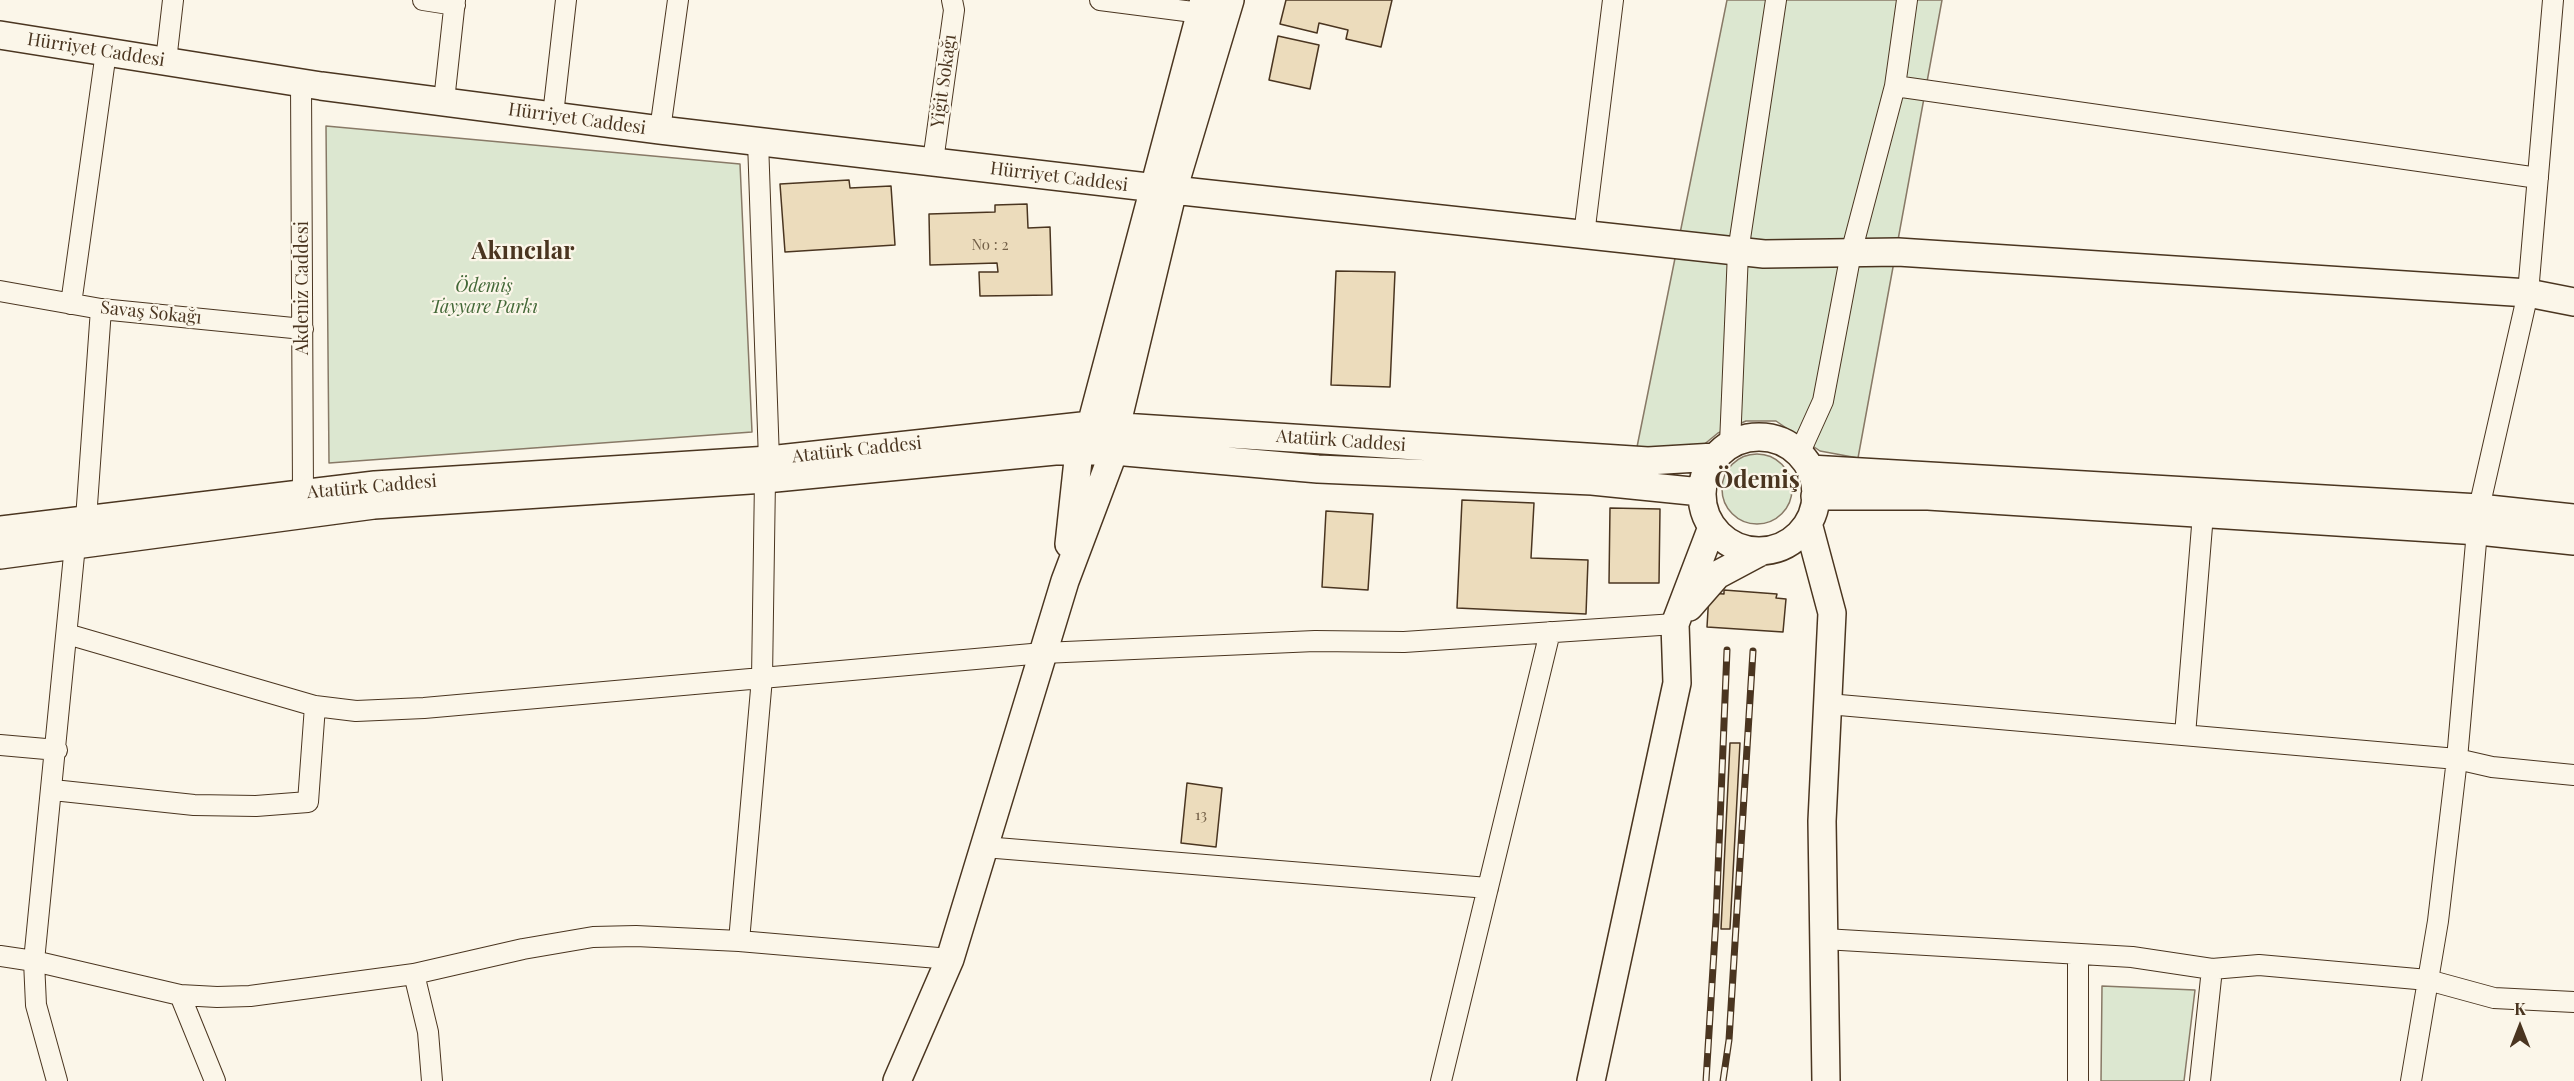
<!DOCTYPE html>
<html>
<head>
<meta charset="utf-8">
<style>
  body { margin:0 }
  #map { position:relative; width:2574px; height:1081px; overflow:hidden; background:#fbf6e9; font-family:"Playfair Display",serif }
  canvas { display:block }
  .north { position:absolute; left:2490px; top:997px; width:60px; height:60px; -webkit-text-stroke:4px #fbf6e9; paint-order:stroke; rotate:0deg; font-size:16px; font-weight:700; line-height:24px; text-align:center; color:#4a3520 }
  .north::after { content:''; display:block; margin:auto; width:21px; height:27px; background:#4a3520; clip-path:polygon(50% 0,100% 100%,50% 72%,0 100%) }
</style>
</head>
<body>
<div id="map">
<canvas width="2574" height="1081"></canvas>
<div class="north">K</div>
</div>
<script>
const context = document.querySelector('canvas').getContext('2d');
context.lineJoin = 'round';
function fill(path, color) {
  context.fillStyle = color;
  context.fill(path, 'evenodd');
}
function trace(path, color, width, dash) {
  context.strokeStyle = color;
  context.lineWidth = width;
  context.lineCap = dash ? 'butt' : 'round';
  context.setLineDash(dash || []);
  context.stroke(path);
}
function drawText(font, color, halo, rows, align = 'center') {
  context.font = font + ' "Playfair Display",serif';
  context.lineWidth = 4.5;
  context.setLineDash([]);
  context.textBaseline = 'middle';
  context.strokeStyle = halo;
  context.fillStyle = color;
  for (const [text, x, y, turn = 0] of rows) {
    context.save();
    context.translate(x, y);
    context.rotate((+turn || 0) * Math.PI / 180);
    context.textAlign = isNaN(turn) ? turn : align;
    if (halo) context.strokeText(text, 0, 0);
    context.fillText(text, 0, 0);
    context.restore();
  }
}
const green = new Path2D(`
  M1727 0H1942L1858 458 1820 451 1776 421H1746L1718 433 1696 451 1637 447Z
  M326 126 740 164 752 432 329 463Z
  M1722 489a35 35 0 1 1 70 0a35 35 0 1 1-70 0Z
  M2102 986 2195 990 2184 1081H2101Z`);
fill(green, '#dce7d0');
trace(green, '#887966', 1.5);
const building = new Path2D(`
  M1286 0H1392L1381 47 1346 39 1348 30 1319 23 1317 33 1280 24Z
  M1278 36 1319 45 1310 89 1269 80Z
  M849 180 850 188 891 186 895 245 785 252 780 184Z
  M1027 204 1028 228 1050 227 1052 295 980 296 979 272H998L997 263 930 265 929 214 995 212V205Z
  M1336 271 1395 272 1390 387 1331 385Z
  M1462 500 1534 503 1531 558 1588 560 1586 614 1457 608Z
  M1610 508 1660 509 1659 583H1609Z
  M1326 511 1373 514 1368 590 1322 587Z
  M1724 590 1777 594 1776 598 1786 599 1783 632 1707 627 1709 593 1724 594Z
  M1730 743H1740L1730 929H1721Z
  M1187 783 1222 788 1216 847 1181 843Z`);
fill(building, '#ecdcbc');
trace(building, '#4a3520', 1.5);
const street = new Path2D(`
  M423 0 455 5
  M1100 0 1201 13
  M166 61 173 0
  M301 83 303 493
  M1895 86 2538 178
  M444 101 455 0
  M553 115 566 0
  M660 130 678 0
  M758 141 769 460
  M933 161 954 10 952 0
  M1584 235 1613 0
  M0 291 101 309 303 329
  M71 304 106 52
  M1730 444 1738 252 1776 0
  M1799 454 1823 401 1851 253 1895 86 1907 0
  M67 634 315 706 356 711 424 708 1043 653 1315 641 1404 642 1675 624
  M1828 704 2457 759 2492 767 2574 775
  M2185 735 2203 514
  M0 745 57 750
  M53 790 194 805 256 806 308 802 315 706
  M984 847 1488 888
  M1824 939 2132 957 2212 969 2259 965 2428 980 2494 998 2574 1002
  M739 941 762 678 765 479
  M0 956 34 961 180 995 217 997 250 996 414 974 523 949 593 937 636 936 739 941 950 959
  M414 974 428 1032 432 1081
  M180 995 215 1081
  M57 1081 36 1005 34 961 75 545 86 519 101 309
  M1441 1081 1550 632
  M2078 1081V954
  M2200 1081 2212 969
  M2411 1081 2438 921 2457 759 2479 508 2528 293 2553 0`);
const secondary = new Path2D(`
  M0 35 321 86 660 130 1173 190 1764 254 1898 252 2528 293 2574 302
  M1702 494a57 57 0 1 1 114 0a57 57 0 1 1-114 0Z
  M1810 469 2479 508 2574 518
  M1815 496H1928L2479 531 2574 541
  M1808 523 1832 613 1822 821 1826 1081
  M0 530 375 485 769 460 1091 425 1648 461 1715 457
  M1069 544 1079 451 1091 425 1204 0
  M0 555 374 505 765 479 1055 451H1114L1318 469 1592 481 1701 492
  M1689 607 1717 575 1762 551
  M897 1081 950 959 1065 581 1114 451 1116 427 1173 190 1230 0
  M1591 1081 1677 683 1675 624 1712 527`);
trace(street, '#4a3520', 22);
trace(secondary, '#4a3520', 30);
trace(street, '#fbf6e9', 20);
trace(secondary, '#fbf6e9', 27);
const rail = new Path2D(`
  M1706 1081 1716 919 1727 650
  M1723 1081 1729 1040 1753 651`);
trace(rail, '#4a3520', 7);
trace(rail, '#fbf6e9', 4.5, [14]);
drawText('15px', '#725f47', null, [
  ["No : 2",990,245],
  ["13",1201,815]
]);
drawText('18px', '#4a3520', '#fbf6e9', [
  ["Hürriyet Caddesi",96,50,9],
  ["Yiğit Sokağı",944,81,-82],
  ["Hürriyet Caddesi",577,119,8],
  ["Hürriyet Caddesi",1059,177,7],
  ["Akdeniz Caddesi",302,288,-90],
  ["Savaş Sokağı",151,313,6],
  ["Atatürk Caddesi",1341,441,4],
  ["Atatürk Caddesi",857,450,-6],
  ["Atatürk Caddesi",372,487,-5]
]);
drawText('italic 18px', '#436837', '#fbf6e9', [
  ["Ödemiş",484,286],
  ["Tayyare Parkı",484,307]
]);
drawText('bold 24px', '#4a3520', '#fbf6e9', [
  ["Akıncılar",523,252],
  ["Ödemiş",1757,481]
]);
</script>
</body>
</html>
